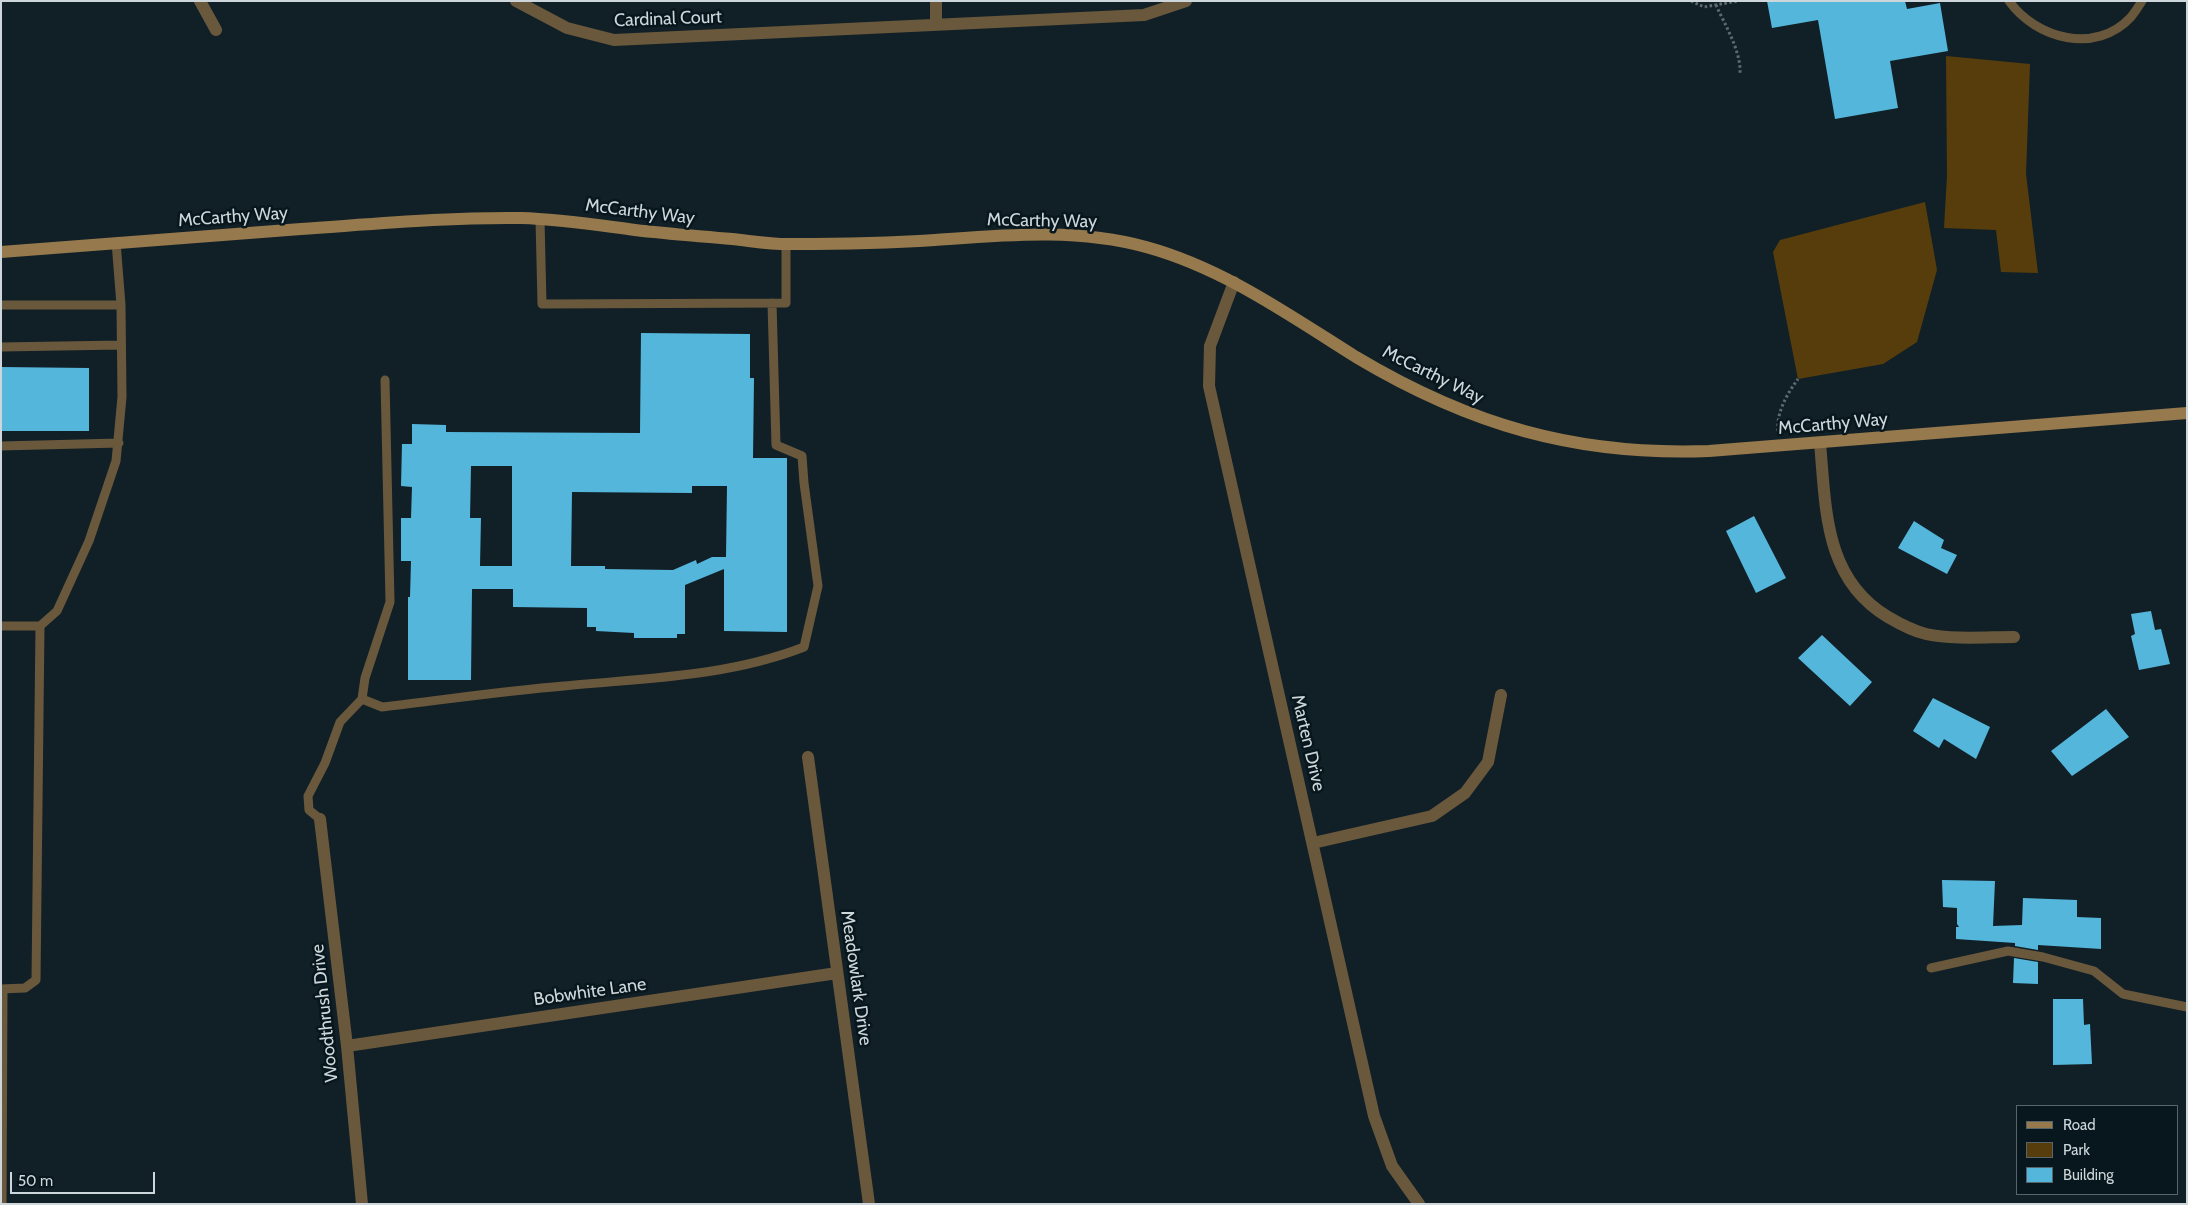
<!DOCTYPE html>
<html>
<head>
<meta charset="utf-8">
<style>
  body { margin:0 }
  #map { position:relative; width:2188px; height:1205px; overflow:hidden; background:#112027; font-family:Cabin,sans-serif }
  canvas { display:block }
  .frame { position:absolute; inset:0; border:2px solid #cdd7db; pointer-events:none }
  .legend { position:absolute; left:2016px; top:1105px; width:162px; height:90px; box-sizing:border-box; background:#08171d; border:1px solid #576469; margin:0; padding:6px 9px; list-style:none; font-size:15px; color:#cdd7db }
  .legend li { display:flex; align-items:center; gap:10px; height:25px }
  .legend b { width:25px; border:1px solid #576469 }
  .scale { position:absolute; left:10px; top:1172px; width:145px; height:22px; box-sizing:border-box; border:2px solid #cdd7db; border-top:0; padding-left:6px; font-size:15px; line-height:18px; white-space:nowrap; color:#cdd7db; -webkit-text-stroke:4px #08171d; paint-order:stroke }
</style>
</head>
<body>
<div id="map">
<canvas width="2188" height="1205"></canvas>
<div class="frame"></div>
<ul class="legend">
<li><b style="height:6px;background:#96794c"></b>Road</li>
<li><b style="height:14px;background:#583d0c"></b>Park</li>
<li><b style="height:14px;background:#55b6db"></b>Building</li>
</ul>
<div class="scale">50 m</div>
</div>
<script>
const context = document.querySelector('canvas').getContext('2d');
context.lineJoin = 'round';
function fill(path, color) {
  context.fillStyle = color;
  context.fill(path, 'evenodd');
}
function trace(path, color, width, dash) {
  context.strokeStyle = color;
  context.lineWidth = width;
  context.lineCap = dash ? 'butt' : 'round';
  context.setLineDash(dash || []);
  context.stroke(path);
}
function drawText(font, color, halo, rows, align = 'center') {
  context.font = font + ' Cabin,sans-serif';
  context.lineWidth = 5;
  context.setLineDash([]);
  context.textBaseline = 'middle';
  context.strokeStyle = halo;
  context.fillStyle = color;
  for (const [text, x, y, turn = 0] of rows) {
    context.save();
    context.translate(x, y);
    context.rotate((+turn || 0) * Math.PI / 180);
    context.textAlign = isNaN(turn) ? turn : align;
    if (halo) context.strokeText(text, 0, 0);
    context.fillText(text, 0, 0);
    context.restore();
  }
}
fill(new Path2D(`
  M1946 56 2030 64 2026 174 2038 273 2001 272 1996 230 1944 228 1947 176Z
  M1925 202 1937 270 1917 342 1883 364 1798 379 1773 252 1780 240Z`), '#583d0c');
fill(new Path2D(`
  M1767 1H1905L1907 9 1940 3 1948 51 1890 61 1898 108 1835 119 1818 20 1772 28Z
  M641 333 750 334V378H754L753 458H787V632L724 631V569L685 585V634H677V638H634V633L596 631V627H587V608L513 607V589H472L471 680H408V597H410L411 561H401V518H411L412 487 401 486 402 444H412V424L446 425V432L640 433ZM471 466H512V566H480L481 518H470ZM692 486H727L726 557H712L697 564 696 560 673 570 605 569V566H571L572 492 692 493Z
  M1 367 89 368V431H1Z
  M1754 516 1786 578 1756 593 1726 531Z
  M1914 521 1944 540 1941 548 1957 555 1947 574 1898 548Z
  M2151 611 2155 630 2161 629 2170 664 2139 670 2131 636 2135 634 2131 614Z
  M1822 635 1872 682 1850 706 1798 658Z
  M1933 698 1990 727 1976 759 1944 739 1939 748 1913 731Z
  M2106 709 2129 737 2072 776 2051 751Z
  M1942 880 1995 881 1993 926 2022 925 2023 898 2077 900V917L2101 918V949L2038 945V950L2015 946V943L1956 939V927H1959L1957 924V908L1943 907Z
  M2014 958 2038 962V984L2013 983Z
  M2053 999H2083L2084 1025 2090 1024 2092 1064 2053 1065Z`), '#55b6db');
trace(new Path2D(`
  M1691 1 1704 7 1738 1
  M1716 5C1725 25 1741 51 1740 73
  M1778 431C1776 413 1787 394 1798 379`), '#5e6b71', 3, [2.5, 2.5]);
trace(new Path2D(`
  M2009 1C2036 39 2096 55 2131 17 2135 12 2139 6 2142 1
  M540 219 542 304 786 303V245
  M1 305H121
  M1 347 121 345
  M385 380 390 602 365 678 362 699 382 707C443 700 503 691 564 686 645 678 727 677 804 647L818 586 804 483 802 456 776 445 772 303
  M1 446 119 443
  M1 626H40L57 611 89 541 116 461 122 397 121 305 116 242
  M320 819 309 810 308 796 325 763 340 722 362 699
  M1931 968 2008 951 2043 957 2094 971 2123 994 2187 1007
  M1 989 25 988 36 980 40 626
  M2 1203 3 989`), '#6a583c', 9);
trace(new Path2D(`
  M200 1 216 30
  M516 1 567 28 614 40 1144 15 1186 1
  M936 24V1
  M1234 282 1210 346 1209 386 1374 1116 1392 1166 1419 1204
  M1820 443C1826 509 1824 579 1888 617 1900 624 1913 631 1926 634 1954 640 1986 637 2014 637
  M808 757 869 1204
  M320 819 347 1046 362 1204
  M1313 843 1432 816 1465 793 1488 762 1501 695
  M347 1046 837 973`), '#6a583c', 12);
trace(new Path2D(`
  M1 252C101 244 201 237 301 229 374 224 448 217 521 218 560 219 597 225 635 230 668 234 700 236 732 239 752 241 773 245 794 244 841 244 888 243 935 240 1005 235 1077 228 1146 247 1223 268 1289 315 1356 357 1470 425 1576 456 1709 451L2187 413`), '#96794c', 12);
drawText('18px', '#cdd7db', '#08171d', [
  ["Cardinal Court",668,19,-2],
  ["McCarthy Way",640,212,7],
  ["McCarthy Way",233,217,-4],
  ["McCarthy Way",1042,221,1],
  ["McCarthy Way",1433,375,26],
  ["McCarthy Way",1833,424,-5],
  ["Marten Drive",1308,743,77],
  ["Meadowlark Drive",856,978,82],
  ["Bobwhite Lane",590,992,-8],
  ["Woodthrush Drive",325,1013,-96]
]);
</script>
</body>
</html>
